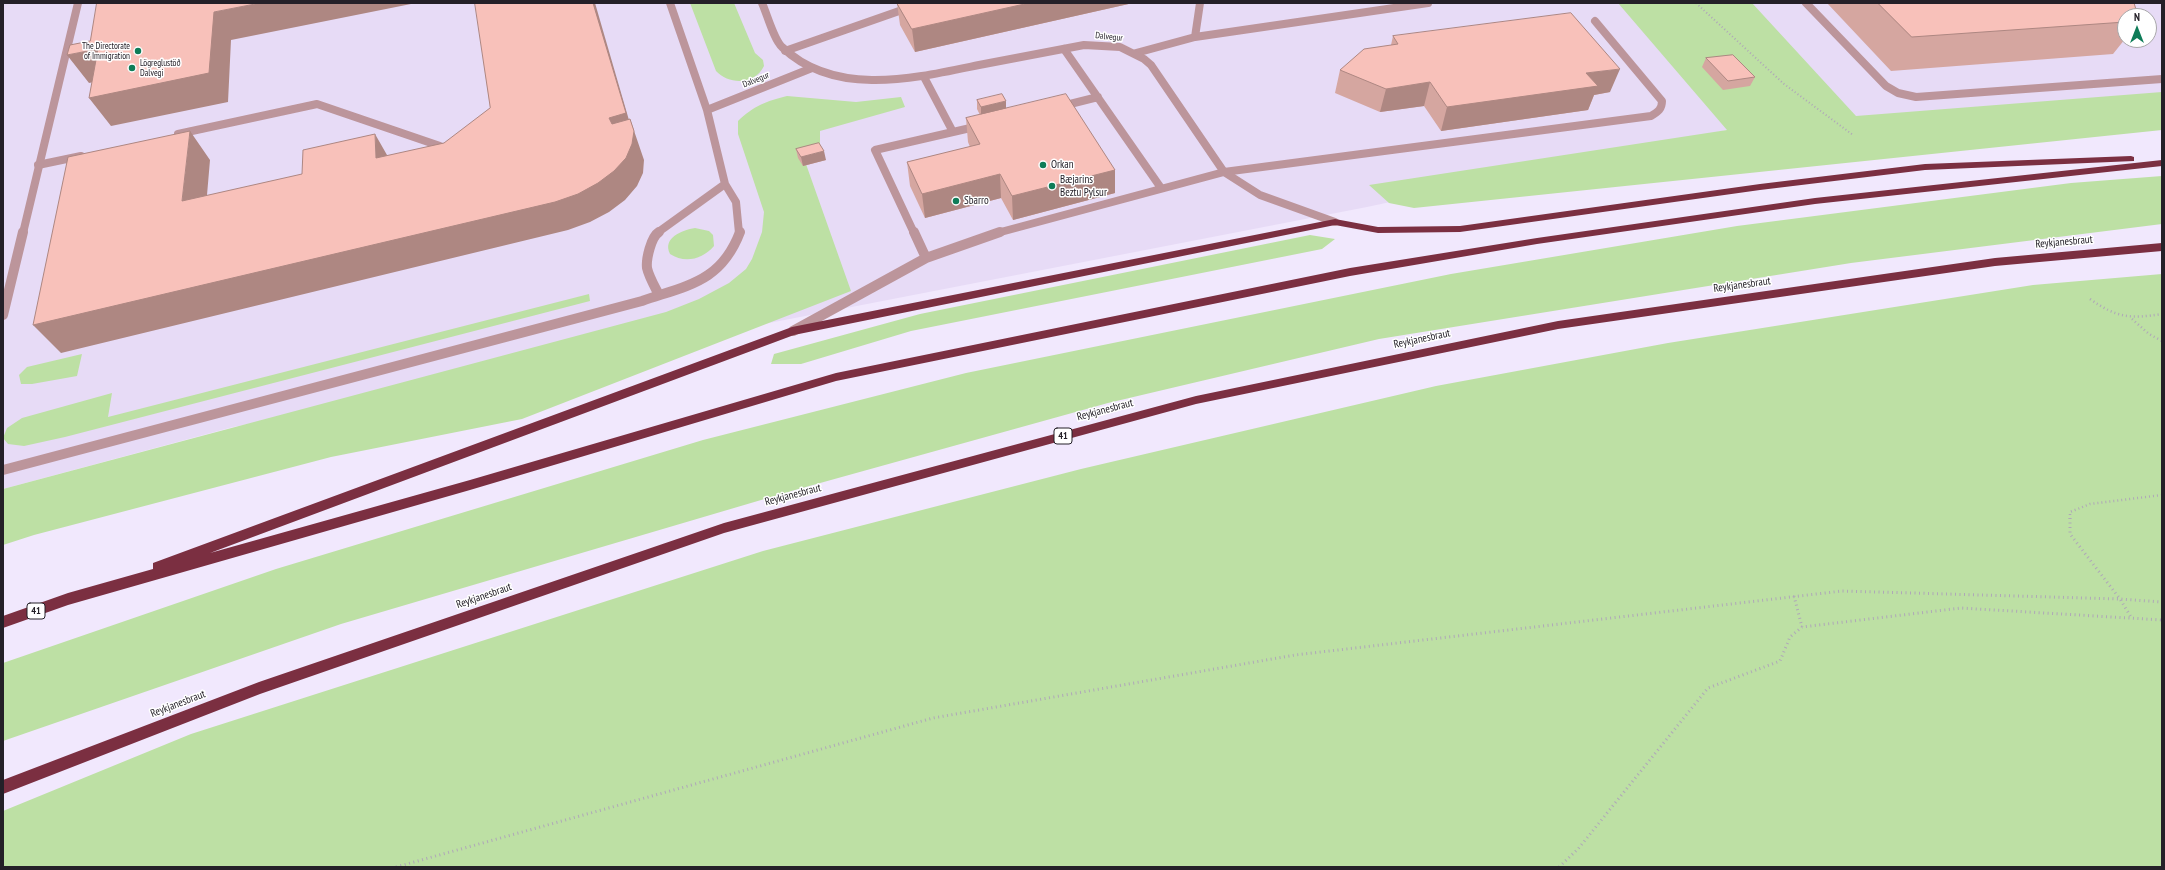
<!DOCTYPE html>
<html>
<head>
<meta charset="utf-8">
<style>
  body { margin:0 }
  #map { position:relative; width:2165px; height:870px; overflow:hidden; background:#f1e8fd; font-family:"PT Sans Narrow",sans-serif }
  canvas { display:block }
  .frame { position:absolute; inset:0; border:4px solid #242028; pointer-events:none }
  .north { position:absolute; left:2117px; top:8px; width:40px; height:40px; box-sizing:border-box; background:#fff; border:1px solid #a7a6a9; border-radius:50%; rotate:0deg; font-size:11px; font-weight:700; line-height:16px; text-align:center; color:#242028 }
  .north::after { content:''; display:block; margin:auto; width:14px; height:18px; background:#0e7c58; clip-path:polygon(50% 0,100% 100%,50% 72%,0 100%) }
</style>
</head>
<body>
<div id="map">
<canvas width="2165" height="870"></canvas>
<div class="frame"></div>
<div class="north">N</div>
</div>
<script>
const context = document.querySelector('canvas').getContext('2d');
context.lineJoin = 'round';
function fill(path, color) {
  context.fillStyle = color;
  context.fill(path, 'evenodd');
}
function trace(path, color, width, dash) {
  context.strokeStyle = color;
  context.lineWidth = width;
  context.lineCap = dash ? 'butt' : 'round';
  context.setLineDash(dash || []);
  context.stroke(path);
}
function drawText(font, color, halo, rows, align = 'center') {
  context.font = font + ' "PT Sans Narrow",sans-serif';
  context.lineWidth = 3;
  context.setLineDash([]);
  context.textBaseline = 'middle';
  context.strokeStyle = halo;
  context.fillStyle = color;
  for (const [text, x, y, turn = 0] of rows) {
    context.save();
    context.translate(x, y);
    context.rotate((+turn || 0) * Math.PI / 180);
    context.textAlign = isNaN(turn) ? turn : align;
    if (halo) context.strokeText(text, 0, 0);
    context.fillText(text, 0, 0);
    context.restore();
  }
}
fill(new Path2D(`
  M3 3H2162V93L1727 130 1367 207 233 427 3 489ZM2125 16H2149V40H2125Z`), '#e7dbf6');
fill(new Path2D(`
  M690 3H734L755 53 763 60 764 66C755 85 729 85 716 71Z
  M1618 3H1752L1856 116 2162 92V130L1414 208 1389 203 1369 185 1727 130Z
  M787 96 856 102 901 97 905 107 820 131V145L801 150 851 291 522 419 331 457 34 535 3 545V489L666 312 699 299 729 283 746 269 752 259 762 232 764 212 738 134V121C754 106 766 101 787 96Z
  M2162 176V224L1851 263 1379 339 1108 403 795 490 341 624 3 741V663L276 569 703 440 966 373 1451 274 1737 226 2071 183Z
  M695 228 709 231 713 235 714 246C703 259 685 264 670 254 662 238 682 230 695 228Z
  M1310 235 1335 239 1322 249 911 331 801 364H771L774 354 920 314Z
  M2162 274V867H3V811L191 734 763 551 1081 469 1436 386 1668 343 2033 285Z
  M589 294 590 301 65 437 24 446 8 444 3 438 7 428 22 418 112 393 108 417Z
  M82 354 77 376 32 384H21L19 375 27 367Z`), '#bde0a4');
trace(new Path2D(`
  M1696 3 1784 84 1853 135`), '#afa7b8', 2, [1, 2.5]);
trace(new Path2D(`
  M2090 299C2117 318 2130 319 2162 314
  M2132 319 2149 334 2162 341
  M2070 519V512L2090 504 2162 495`), '#afa7b8', 2.5, [1, 3]);
trace(new Path2D(`
  M2070 518V534L2120 599 2131 617
  M1794 596 1802 627
  M396 867 933 718 1295 655 1842 591 2120 599 2162 602
  M1559 867 1578 849 1708 688 1780 661 1790 637 1802 627 1961 608 2162 620`), '#afa7b8', 3, [1, 3.5]);
trace(new Path2D(`
  M670 3 707 110 725 184 736 202 739 233
  M1806 3 1886 86 1898 93 1916 97 2162 79
  M1195 37 1428 3
  M1064 49 1161 188
  M785 51 922 3
  M1136 53 1195 37 1200 3
  M1058 107 1098 97
  M707 110 812 68
  M953 132 979 126
  M178 134 317 104 440 146
  M38 165 81 156
  M657 233 725 184
  M914 233 875 150 953 132 924 77
  M997 233 1224 172 1651 116C1658 112 1662 109 1662 101L1595 21`), '#bc959b', 8);
trace(new Path2D(`
  M659 232C651 237 646 259 647 268 649 277 655 287 659 295
  M914 232 926 258
  M793 331 926 258 1000 232
  M3 470 642 301C688 285 721 282 740 232`), '#bc959b', 10);
trace(new Path2D(`
  M762 3C767 14 774 40 782 47 835 98 916 78 979 65 1014 58 1049 52 1084 45L1120 47 1144 59 1151 65 1224 172 1260 195 1335 222
  M23 233 78 3`), '#bc959b', 8);
trace(new Path2D(`
  M3 315 23 232`), '#bc959b', 10);
fill(new Path2D(`
  M2131 156 2134 157V161L1925 170 1760 190 1460 232 1378 233 1335 225 794 335 210 553 470 480 836 373 1350 268 1537 238 1815 198 2162 160V166L1815 204 1537 244 1350 276 836 381 470 490 68 605 3 628V616L68 593 153 569V563L792 327 1335 219 1378 227 1460 226 1760 184 1925 164Z
  M2162 243V251L1995 266 1558 329 1196 404 724 533 260 694 3 794V780L259 682 724 523 1196 396 1558 321 1995 258Z`), '#7b2f41');
fill(new Path2D(`
  M897 3H1133L915 52 900 25Z
  M1827 3H2134L2125 16V39L2113 54 1891 71Z
  M1393 36 1610 92 1594 95 1588 110 1441 131 1424 106 1380 112 1335 93 1340 70 1391 45Z
  M1706 58 1755 77 1750 86 1723 90 1702 67Z
  M977 100 1006 108 1115 170V193L1013 220 1001 198 925 218 910 186 907 162 970 147 968 142 966 118 980 115 977 109Z
  M796 149 826 160 803 166 798 158Z`), '#d5a6a0');
fill(new Path2D(`
  M260 3H416L231 40 228 102 111 126 89 98 214 12Z
  M593 3H595L633 134 630 119 644 160 643 173 637 186 625 200 609 212 590 222 568 230 61 353 33 325 620 146 609 118Z
  M1029 3H1133L915 52 912 29Z
  M98 49 119 77 89 83 67 55Z
  M1620 69 1610 92 1594 95 1588 110 1441 131 1447 107 1586 73Z
  M1430 82 1424 106 1380 112 1386 89Z
  M1006 101V110L981 116V107Z
  M190 131 210 160 204 230 182 201Z
  M375 134 391 162 376 158Z
  M824 151 826 160 803 166 801 157Z
  M1115 170V193L1013 220 1012 196Z
  M1000 174 1001 198 925 218 922 194Z`), '#ae8782');
const building = new Path2D(`
  M97 3H260L214 12 209 73 89 98 98 49 67 55 70 45 90 41Z
  M475 3H593L626 113 609 118 612 124 630 119 634 131 632 144 626 158 614 171 598 183 578 194 555 202 33 325 68 157 190 131 182 201 302 174 303 150 375 134 376 158 444 143 490 108Z
  M897 3H1029L912 29Z
  M1878 3H2134L2138 16H2125V22L1912 37Z
  M1571 13 1620 69 1586 73 1598 86 1447 107 1430 82 1386 89 1340 70 1364 49 1398 44 1393 36Z
  M1733 55 1755 77 1728 81 1706 58Z
  M1002 94 1006 101 981 107 977 100Z
  M1066 94 1115 170 1012 196 1000 174 922 194 907 162 980 144 966 118Z
  M819 143 824 151 801 157 796 149Z`);
fill(building, '#f8c1ba');
trace(building, '#ae8782', 1);
for (const [x, y, r, color] of [
  [138,51,4,"#0e7c58"],
  [132,68,4,"#0e7c58"],
  [1043,165,4,"#0e7c58"],
  [1052,186,4,"#0e7c58"],
  [956,201,4,"#0e7c58"]
]) {
  const dot = new Path2D();
  dot.arc(x, y, r, 0, 2 * Math.PI);
  context.fillStyle = color;
  context.fill(dot);
  trace(dot, '#fff', 1.5);
}
drawText('9px', '#242028', '#fff', [
  ["Dalvegur",1109,37,6],
  ["Dalvegur",756,80,-22]
]);
drawText('9px', '#242028', '#fff', [
  ["The Directorate",130,46],
  ["of Immigration",130,56],
  ["Lögreglustöð",140,63,"left"],
  ["Dalvegi",140,73,"left"]
], 'right');
for (const [x, y, w] of [
  [1063,436,18],
  [36,611,18]
]) {
  const box = new Path2D();
  box.roundRect(x - w / 2, y - 8, w, 16, 3);
  context.fillStyle = '#fff';
  context.fill(box);
  trace(box, '#242028', 1);
}
drawText('bold 10px', '#242028', null, [
  ["41",1063,436],
  ["41",36,611]
]);
drawText('11px', '#242028', '#fff', [
  ["Orkan",1051,165],
  ["Bæjarins",1060,180],
  ["Beztu Pylsur",1060,193],
  ["Sbarro",964,201]
], 'left');
drawText('11px', '#242028', '#fff', [
  ["Reykjanesbraut",2064,242,-5],
  ["Reykjanesbraut",1742,285,-8],
  ["Reykjanesbraut",1422,339,-12],
  ["Reykjanesbraut",1105,410,-15],
  ["Reykjanesbraut",793,495,-15],
  ["Reykjanesbraut",484,596,-19],
  ["Reykjanesbraut",178,704,-21]
]);
</script>
</body>
</html>
